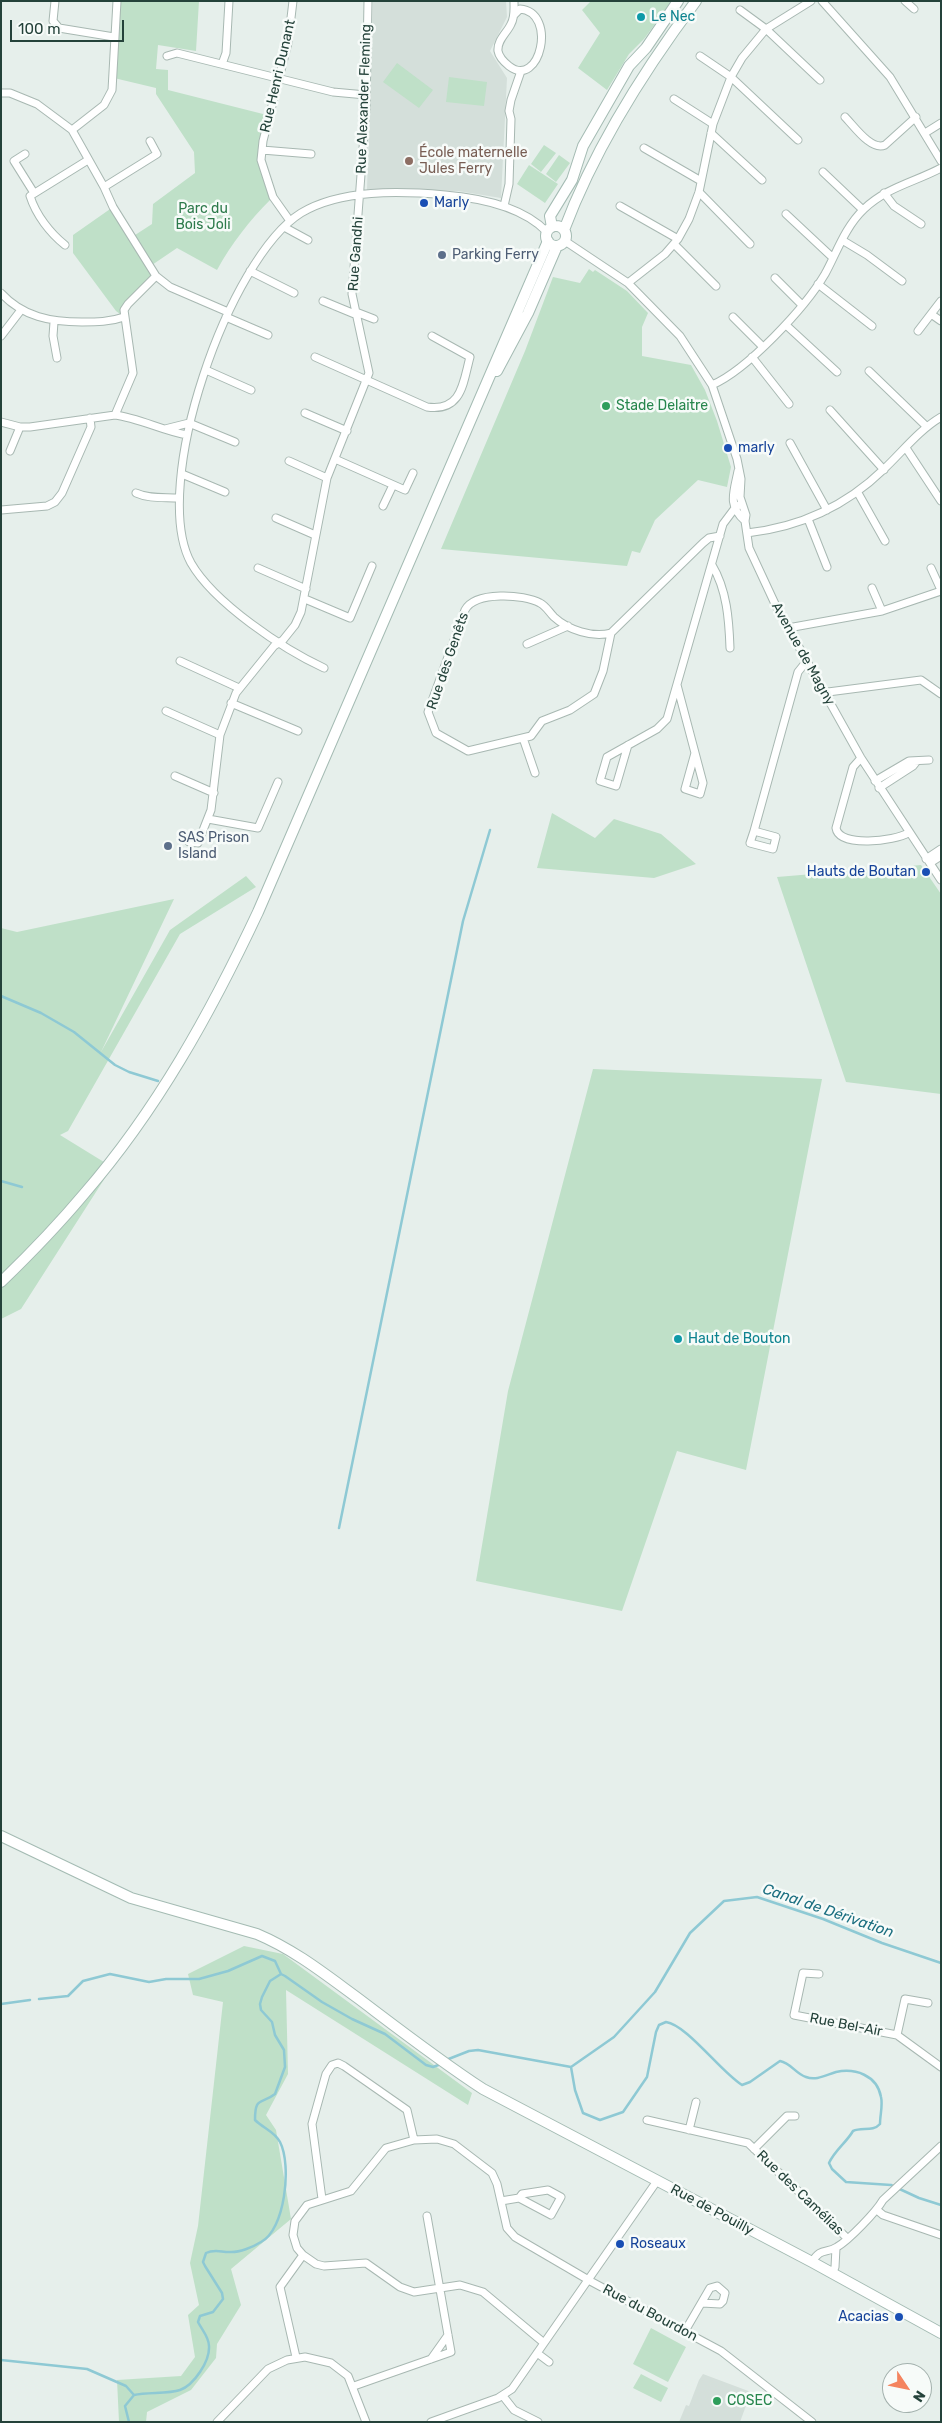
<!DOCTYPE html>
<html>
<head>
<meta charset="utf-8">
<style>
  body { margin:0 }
  #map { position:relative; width:942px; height:2423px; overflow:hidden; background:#e6efeb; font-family:Rubik,sans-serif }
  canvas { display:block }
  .frame { position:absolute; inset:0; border:2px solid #24423a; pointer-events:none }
  .north { position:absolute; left:882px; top:2363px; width:50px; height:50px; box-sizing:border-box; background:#f7fbf9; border:1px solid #a3b1ad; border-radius:50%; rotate:124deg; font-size:14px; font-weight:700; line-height:20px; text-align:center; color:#24423a }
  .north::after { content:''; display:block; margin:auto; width:18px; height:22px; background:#f4845f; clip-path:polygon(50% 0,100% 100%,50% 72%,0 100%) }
  .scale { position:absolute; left:10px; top:20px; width:114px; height:22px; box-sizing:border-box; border:2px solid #24423a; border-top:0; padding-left:6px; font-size:15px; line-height:18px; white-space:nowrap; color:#24423a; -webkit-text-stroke:4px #f7fbf9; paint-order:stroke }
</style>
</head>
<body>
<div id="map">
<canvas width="942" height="2423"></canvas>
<div class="frame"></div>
<div class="north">N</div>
<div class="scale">100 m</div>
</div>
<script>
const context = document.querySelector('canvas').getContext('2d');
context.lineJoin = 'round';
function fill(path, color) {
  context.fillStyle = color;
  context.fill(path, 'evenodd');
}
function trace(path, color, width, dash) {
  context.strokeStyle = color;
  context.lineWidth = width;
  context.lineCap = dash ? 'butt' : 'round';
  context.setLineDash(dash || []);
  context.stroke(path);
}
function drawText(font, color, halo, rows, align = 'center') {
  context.font = font + ' Rubik,sans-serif';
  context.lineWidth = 5;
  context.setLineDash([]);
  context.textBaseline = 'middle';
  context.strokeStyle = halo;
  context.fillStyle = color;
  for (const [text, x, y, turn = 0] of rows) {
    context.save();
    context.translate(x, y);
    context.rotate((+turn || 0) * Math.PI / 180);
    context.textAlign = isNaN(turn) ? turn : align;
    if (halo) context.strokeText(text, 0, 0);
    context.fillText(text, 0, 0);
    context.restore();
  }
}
fill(new Path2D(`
  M373 1H506L507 17 490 51 507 78 501 198 458 191 367 190Z
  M703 2374 751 2392 740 2422H679L686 2405 689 2406 699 2380Z`), '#d4dfda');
fill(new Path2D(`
  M117 1H199L196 51 158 45 156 69 168 70V90L267 115 257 161 271 199C249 221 232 243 217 270L177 248 149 267 156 276 128 304 124 317 116 311 73 253V235L113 207 132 237 152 224 153 204 195 173 194 152 156 94V88L114 78Z
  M591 1H672L644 39 629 54 607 90 578 68 600 33 582 10Z
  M397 63 433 90 419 108 383 82Z
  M449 77 487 82 484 106 446 102Z
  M544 145 556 153 541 172 531 164Z
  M559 155 570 163 556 182 546 174Z
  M529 165 558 184 545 203 517 184Z
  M589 269 593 272 595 270 627 291 648 313 642 327V356L691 365 705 390 717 421 731 467 727 487 698 480 655 520 640 553 632 551 627 566 441 549 525 351 553 277 580 283Z
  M552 813 595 838 614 819 661 834 696 864 654 878 537 868Z
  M921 865 941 894V1094L846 1082 777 877Z
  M246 876 256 887 180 934 68 1131 60 1135 112 1167 21 1309 1 1319V928L17 932 174 899 101 1052 170 930Z
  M593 1069 822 1079 746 1470 677 1451 622 1611 476 1581 508 1391Z
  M244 1946 283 1954 472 2093 468 2105 286 1990 288 2074 266 2115 276 2130 291 2219 231 2269 241 2305 217 2344 216 2358 191 2390 147 2412 146 2422H119L117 2380 181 2376 195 2357 188 2315 199 2305 190 2263 198 2226 223 2002 193 1995 188 1974Z
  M651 2328 686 2347 668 2382 633 2364Z
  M641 2374 668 2388 661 2402 633 2388Z`), '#bfe0c8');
trace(new Path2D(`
  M1 996 41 1013 74 1032 115 1065 129 1072 158 1081
  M1 1181 22 1187
  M339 1528 463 921 490 830
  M39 1999 68 1996 83 1981 110 1974 149 1982 166 1979H199L228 1971 262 1956 275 1961 281 1974
  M1 2004 30 2000
  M446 2060 469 2051 478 2050 571 2067 575 2090 583 2113 600 2120 623 2112 647 2077 656 2032 659 2025 666 2022C687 2025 720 2071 742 2085L750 2082 780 2061C791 2063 796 2074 806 2077 816 2081 826 2075 836 2072 855 2068 877 2075 881 2097 883 2105 880 2115 880 2124 873 2132 862 2127 853 2131 846 2143 835 2150 829 2163L832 2169 846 2182 891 2185 919 2198 941 2205
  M571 2067 614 2037 655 1992 690 1933 724 1901 757 1897 823 1919 882 1943 941 1963
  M1 2360 87 2369 126 2386 134 2395
  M129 2422 125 2406 134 2395C148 2392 168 2394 180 2390 194 2385 210 2361 209 2346 209 2337 202 2330 198 2322L200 2316 213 2312 223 2299 222 2293 205 2266 203 2262 206 2253C214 2249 221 2252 229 2252 239 2253 253 2247 261 2242 285 2230 292 2165 280 2142 275 2132 263 2128 255 2120 255 2096 261 2105 275 2094L285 2067 284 2050 275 2035 272 2022 261 2010 260 2004 262 1997 270 1981 281 1974 285 1976 322 2002 352 2019 385 2034 426 2065 433 2067 441 2064`), '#8ec9d4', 2.5);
const minor = new Path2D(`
  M55 1 53 21 59 28 114 37
  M822 1 890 77 941 161
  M905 1 914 9
  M740 10 766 29 820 80
  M514 15 520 9C558 12 540 90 509 66 504 62 499 57 498 51 497 40 507 33 511 24 515 17 514 9 514 1
  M167 56 177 53 333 92 366 95
  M700 56 731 77 798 140
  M222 64 226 53 229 1
  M1 93H10L37 104 72 130 104 187 113 207 156 276 170 287 228 312
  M674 99 713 124
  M845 117C854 126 871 151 885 145L916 117
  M72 130 104 105 112 90 117 1
  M711 133 762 180
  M925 133 941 123
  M644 148 701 181
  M262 150 311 154
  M25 154 14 161 34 193
  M823 172 863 210
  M104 187 157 154 150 141
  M699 192 750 244
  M884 193 894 206 921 224
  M504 206 509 184 511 119 509 111 511 100 521 71
  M620 206 678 239
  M786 214 833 258
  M290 221 273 197 261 160 263 141 288 43 293 1
  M284 227 308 240
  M842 240 867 255 902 281
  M565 241 628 283 680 336 712 385 737 459 741 479 740 497 746 515 745 521 749 548 776 606 861 758 941 880
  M674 244 716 286
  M65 245C50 233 36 215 30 196L88 160
  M250 271 294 293
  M775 278 802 305
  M628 283 665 254 678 239 689 219 699 192 713 124 731 77 742 58 766 29 811 1
  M818 284 872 326
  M1 293C23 317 51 322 82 322 96 322 110 322 124 317
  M323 301 357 315
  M356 312 374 319
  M931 314 941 321
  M226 317 268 335
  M733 317 762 346
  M54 322 53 336 57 358
  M786 325 837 372
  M918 331 941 301
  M1 336 21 310
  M315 357 427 407C462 412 463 383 470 357L432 336
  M752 357 789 404
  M206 370 251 390
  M869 371 926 426
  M712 385C747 370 805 308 825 274 837 252 845 227 864 209 887 187 915 182 941 168
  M830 410 884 470
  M305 413 347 431
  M115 415 133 373 124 310 128 304 156 276
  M1 422 20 427H30L115 415C139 418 163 431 187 435
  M165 429 189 423 235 442
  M790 443 827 510
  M906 448 941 501
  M10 451 20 427
  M335 459 405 490 413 473
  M289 461 327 478
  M738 471C734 492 727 505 745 521
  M182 474 225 492
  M136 493C149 499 164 497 179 498
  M858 493 885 541
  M383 506 393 485
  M1 510 47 506 55 502 62 493 91 427 90 418
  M276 518 315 535
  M808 519 827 567
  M747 533C801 527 846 506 884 469 903 451 919 430 941 417
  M712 565C727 590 729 620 730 648
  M258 568 306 589
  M931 568 941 590
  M872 588 882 611
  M305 599 350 618 372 566
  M788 628 882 611 941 591
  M611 633 603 671 594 694 570 710 542 721 531 736 468 751 436 733 428 712 465 610C475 591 524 594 540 603 546 606 549 612 554 617 568 630 593 638 611 633L703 543 709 538 720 536
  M527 644 568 626
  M180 661 239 688
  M324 668C283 649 214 603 191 563 149 486 229 258 301 213 341 189 400 191 445 195 480 198 522 206 547 232
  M677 685 703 783 700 794 685 789 695 753
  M824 694 828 692 921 680 941 694
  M231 703 298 731
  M166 711 220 735
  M523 738 535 773
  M628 745 616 786 600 781 607 757 657 729 667 719 723 524 735 508 742 503
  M861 758 853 767 836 828C839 848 895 841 908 833
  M175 776 214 793
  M875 781 909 761 929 760
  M879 788 913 766 917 761
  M208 819 258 828 278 782
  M754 831 776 837 773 849 750 843 754 831 798 672 806 662
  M189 842 198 843 211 810 220 735 236 693 274 646 283 640 295 625 301 612 327 478 369 373 352 294 366 108 368 1
  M926 859 941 849
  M930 863 941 856
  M819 1974 803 1973 794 2015 897 2035 941 2067
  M897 2035 905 1999 928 2003
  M647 2120 748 2143 847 2238
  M689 2130 696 2102
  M754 2149 787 2116H795
  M322 2199 312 2124 326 2074 332 2065 338 2063 344 2066 407 2110 414 2140
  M501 2201 519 2198 551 2215 561 2197 548 2190 522 2194 519 2198
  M877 2210 883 2215 941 2235
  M812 2262C821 2247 826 2254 837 2247 849 2240 876 2212 883 2200L941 2146
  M832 2274 835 2267 836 2248
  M685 2331 710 2288 717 2286 725 2293 723 2301 720 2304 702 2303
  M544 2343 483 2292 460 2285 414 2292 400 2287 366 2263 324 2266 316 2264 303 2255 297 2248 293 2235 295 2221 307 2205 351 2191 386 2148 414 2140 437 2139 454 2144 492 2173 497 2184 507 2228 515 2237 592 2282 721 2351 812 2422
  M537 2353 549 2362
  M296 2357 280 2287 303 2255
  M431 2359 448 2335
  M354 2386 451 2352 427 2216
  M503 2396 514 2410 538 2422
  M217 2422 268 2369 287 2360 305 2357 331 2363 348 2376 366 2422
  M431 2422 498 2398 512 2389 657 2181`);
const secondary = new Path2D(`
  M546 236a10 10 0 1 1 20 0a10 10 0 1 1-20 0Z
  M552 227 550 216 572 180 583 146 629 66 646 48 678 1
  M564 230C594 150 645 69 696 1
  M497 371 528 313 557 246
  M1 1282C30 1254 58 1225 84 1194 157 1110 211 1012 258 912L548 241
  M1 1836 131 1898 257 1934C295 1950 326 1975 359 1999 400 2030 440 2061 483 2089L812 2262 941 2333`);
trace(minor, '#a8b8b2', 9);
trace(secondary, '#a4bbb3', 12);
trace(minor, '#fff', 7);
trace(secondary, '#fff', 10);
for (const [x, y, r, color] of [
  [641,17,5,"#0f9aa8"],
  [409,161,5,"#8d6e63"],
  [424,203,5,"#1a4fb4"],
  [442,255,5,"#5c6f8a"],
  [606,406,5,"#2e9e5b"],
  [728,448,5,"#1a4fb4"],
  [168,846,5,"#5c6f8a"],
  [926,872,5,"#1a4fb4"],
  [678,1339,5,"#0f9aa8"],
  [620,2244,5,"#1a4fb4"],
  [899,2317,5,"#1a4fb4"],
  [717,2401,5,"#2e9e5b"]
]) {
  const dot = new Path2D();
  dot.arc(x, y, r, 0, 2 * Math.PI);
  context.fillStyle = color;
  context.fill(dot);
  trace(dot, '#f7fbf9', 2);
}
drawText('14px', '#0d838f', '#f7fbf9', [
  ["Le Nec",651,17],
  ["Haut de Bouton",688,1339]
], 'left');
drawText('14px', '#24423a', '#f7fbf9', [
  ["Rue Henri Dunant",278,76,-77],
  ["Rue Alexander Fleming",364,99,-88],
  ["Rue Gandhi",356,254,-86],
  ["Avenue de Magny",803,654,61],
  ["Rue des Genêts",448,661,-71],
  ["Rue Bel-Air",846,2025,11],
  ["Rue des Camélias",800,2193,44],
  ["Rue de Pouilly",712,2210,28],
  ["Rue du Bourdon",650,2313,28]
]);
drawText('14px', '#785e54', '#f7fbf9', [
  ["École maternelle",419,153],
  ["Jules Ferry",419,169]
], 'left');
drawText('14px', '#164399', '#f7fbf9', [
  ["Marly",434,203],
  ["marly",738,448],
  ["Hauts de Boutan",916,872,"right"],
  ["Roseaux",630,2244],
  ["Acacias",889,2317,"right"]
], 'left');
drawText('14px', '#2d7a4b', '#f7fbf9', [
  ["Parc du",203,209],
  ["Bois Joli",203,225]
]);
drawText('14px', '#4e5e75', '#f7fbf9', [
  ["Parking Ferry",452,255],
  ["SAS Prison",178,838],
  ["Island",178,854]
], 'left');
drawText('14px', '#27864d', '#f7fbf9', [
  ["Stade Delaitre",616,406],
  ["COSEC",727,2401]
], 'left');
drawText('italic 15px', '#1c6f80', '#f7fbf9', [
  ["Canal de Dérivation",828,1911,19]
]);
</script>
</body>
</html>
